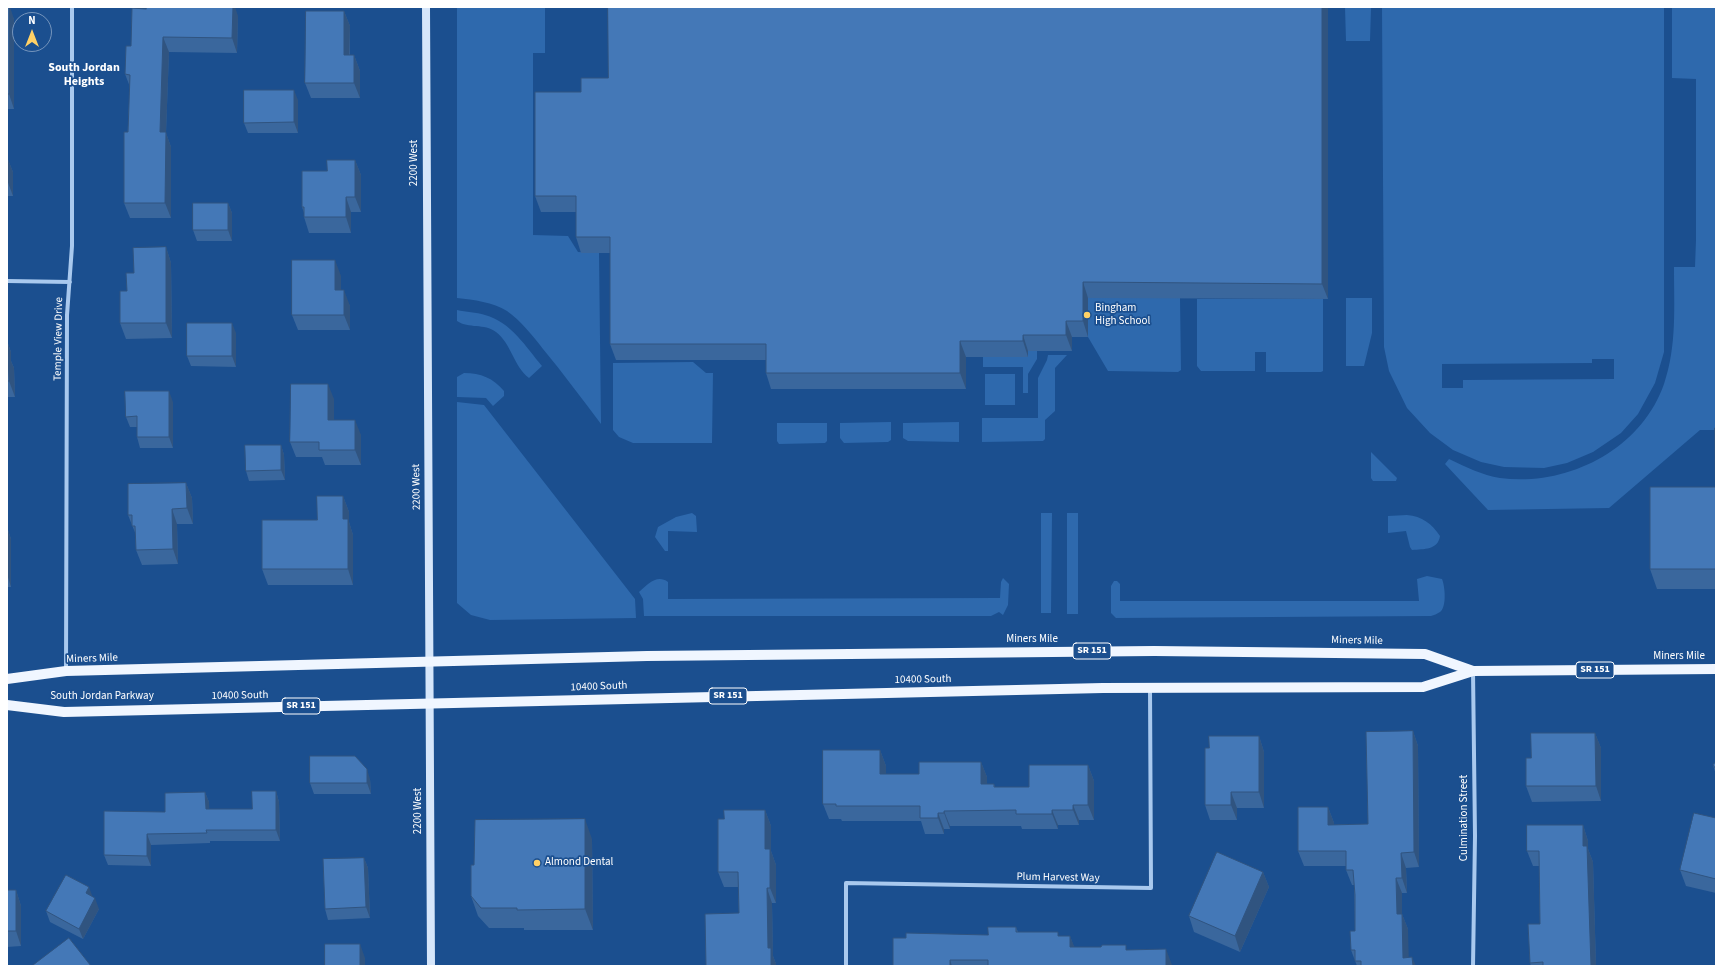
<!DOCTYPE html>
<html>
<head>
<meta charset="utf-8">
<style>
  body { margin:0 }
  #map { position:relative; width:1723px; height:973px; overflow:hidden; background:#1b4f8f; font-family:"Source Sans 3",sans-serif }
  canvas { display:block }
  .frame { position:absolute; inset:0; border:8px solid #fff; pointer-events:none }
  .north { position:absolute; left:12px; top:12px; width:40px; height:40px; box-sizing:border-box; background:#1b4f8f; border:1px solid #7695bc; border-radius:50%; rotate:0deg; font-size:11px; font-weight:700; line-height:16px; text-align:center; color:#fff }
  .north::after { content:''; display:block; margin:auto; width:14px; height:18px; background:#ffd166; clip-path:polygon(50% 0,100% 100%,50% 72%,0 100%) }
</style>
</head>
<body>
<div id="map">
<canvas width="1723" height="973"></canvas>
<div class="frame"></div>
<div class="north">N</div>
</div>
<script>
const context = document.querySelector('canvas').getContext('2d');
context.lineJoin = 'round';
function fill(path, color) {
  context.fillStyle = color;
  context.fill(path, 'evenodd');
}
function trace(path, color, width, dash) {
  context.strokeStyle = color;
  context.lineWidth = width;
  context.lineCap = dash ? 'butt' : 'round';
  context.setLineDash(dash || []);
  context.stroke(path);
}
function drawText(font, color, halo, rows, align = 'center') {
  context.font = font + ' "Source Sans 3",sans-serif';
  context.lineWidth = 3.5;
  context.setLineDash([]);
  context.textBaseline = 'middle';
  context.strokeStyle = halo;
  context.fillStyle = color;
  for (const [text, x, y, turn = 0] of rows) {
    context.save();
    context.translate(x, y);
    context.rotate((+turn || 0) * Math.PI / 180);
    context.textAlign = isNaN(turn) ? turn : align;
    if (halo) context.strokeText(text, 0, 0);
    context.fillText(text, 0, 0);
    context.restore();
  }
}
fill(new Path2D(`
  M457 7H545V53H533V235L568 236 578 252 599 253 601 424C582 399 563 373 543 349 533 336 521 321 507 311 493 302 474 300 457 298Z
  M1345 7 1371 8 1370 41H1346Z
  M1382 7H1664V352L1655 383 1638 414 1621 433 1593 452 1567 463 1544 468 1504 467 1481 462 1453 450 1430 433 1407 408 1389 371 1384 347ZM1592 359H1614V379L1463 380V388H1442V364L1592 363Z
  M1672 7H1716V430H1700L1609 508 1488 510 1445 464 1449 459C1466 467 1482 475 1500 478 1567 487 1641 450 1664 384 1677 346 1674 307 1674 267H1695L1696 240V79L1672 78Z
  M1088 298H1180L1181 370 1178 372 1108 371 1088 337Z
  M1346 298H1372V333L1364 366H1346Z
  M1197 299H1323V371L1321 372H1266V352H1255V371H1201L1197 366Z
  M457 310C466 312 476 312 485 315 511 322 526 347 542 366L529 378C514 367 511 343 496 332 484 323 469 329 457 321Z
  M1028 351H1037V359L1028 374V393H1023V367H983V357H1028Z
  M1048 355H1067L1055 368V411L1045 420V439L1043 441 982 442V418H1038V378L1047 360Z
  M693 362 706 373H713L712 443H633L619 437 613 430V363Z
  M464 373C481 373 493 378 504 391V396L493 406 486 398 457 397V377Z
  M985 374H1015V405H985Z
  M457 402 484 405 635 599 636 618 490 620 471 615 457 603Z
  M891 422V440L888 442 844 443 840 438V423Z
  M959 422V442L908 441 903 438V423Z
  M777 423H827V441L825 443 779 444 777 441Z
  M1371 452 1397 478 1396 481H1373L1371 478Z
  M692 513 696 516 697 532 668 531V551H665L655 537 658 527 676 517Z
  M1041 513H1052L1051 613H1041Z
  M1067 513H1078V614H1067Z
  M1407 515C1422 516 1432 524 1440 536 1438 550 1424 549 1412 550L1410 547 1406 531 1388 533V516Z
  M1427 576 1442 579C1445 586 1447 607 1440 612 1437 614 1434 615 1431 616L1116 618 1111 613V586L1114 581H1117L1120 584V601H1419L1417 579Z
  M1003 578 1009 584 1008 605 1003 615 999 612 991 616H644L643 599 639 592C648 584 657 574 668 582V599L1000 598 1001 582Z`), '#2e69ad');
trace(new Path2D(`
  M7 281 70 282
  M66 670 67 315 72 246V7
  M846 966V883L1151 888 1150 688
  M1473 966 1475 836 1473 671`), '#a9c9ee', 4);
trace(new Path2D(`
  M426 7 431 966`), '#d6e6fa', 8);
trace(new Path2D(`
  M7 679 66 671 647 656 1154 651 1425 654 1473 671
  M7 705 64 712 1103 688 1423 687 1473 671 1716 669`), '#f0f6ff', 10);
fill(new Path2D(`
  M7 7 14 19V109H7Z
  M1328 7V299L1088 298V337H1072V351H1028V357H966V389H771L766 373V360H616L610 344V253H581L576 237V212H541L535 196 608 78Z
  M344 11 350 26V55H354L360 71V98H311L305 83Z
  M238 16 237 53 169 52 166 133 171 147V218H130L124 203 130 87 125 74 131 46Z
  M298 100V133H248L244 123Z
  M7 157 13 172V196H7Z
  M355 160 361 175V212H351V233H309L304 217V213L302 207 327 171Z
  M228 203 232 213V241H197L193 230Z
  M166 247 171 263 172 338 126 339 120 323 127 291 134 273Z
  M341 276V290L350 306V330H298L292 315Z
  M236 333V367L191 366 187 356Z
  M7 341 11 352V361L14 368 15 397H7Z
  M334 399V420L361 435V465H325L322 457H296L290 442Z
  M173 402V448H140L137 437V427H130L126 417Z
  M1716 428V589H1657L1650 569 1715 487Z
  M281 445 284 455 285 480 249 481 246 471Z
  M186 483 192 498 193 524H177L178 564 142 565 136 550V535L128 515Z
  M343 496 349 512V522L353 535V585H268L262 569Z
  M7 527 11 539V587H7Z
  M1413 731 1418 746 1419 867 1406 868 1407 893H1402V914L1408 929V957L1416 966H1357L1351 950 1355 931 1354 885H1352L1346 870V866H1304L1298 851 1328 807 1334 823V825L1368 824Z
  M1595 733 1601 748V801L1532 802 1526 786Z
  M1259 736 1264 752V808H1237V820H1210L1205 805 1209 748Z
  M880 750 886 766V774H919L981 762 987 777V784H994L995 787H1029L1088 765 1094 781V820H1079V825H1058V829H1022L1021 826H950V829H944V834H925L921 821H842L841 819H829L823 804Z
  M1716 762V775L1713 765Z
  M370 779 371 794H314L310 783Z
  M276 791 279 802 280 841H210V843L151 845V866L108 865 104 855 165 812 205 792 209 802V809H252Z
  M765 810 771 826V851L776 865V903H772L773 956 776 964 739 913 738 887H724L718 872 724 819Z
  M1716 818V893L1686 886 1680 870Z
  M1583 825 1588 841V849L1593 862 1596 966H1531L1530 963 1540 924 1539 866H1533L1527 851Z
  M592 839 593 930H524V928H489L478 916 471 896 474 865Z
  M364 858 368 868 370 918 328 920 325 909Z
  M1263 872 1269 887 1240 952 1194 932 1189 916Z
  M7 890H16L21 906V946L7 947Z
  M99 909 83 939 50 922 46 911Z
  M1016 927 1018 932 1059 936H1070L1074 947 1128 950 1172 965V966H893L906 938 988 935Z`), '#3a679d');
fill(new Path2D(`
  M9 7H10L14 19V109L9 94Z
  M233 7H235L238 16 237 53 232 38Z
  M1322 7H1328V299L1322 284Z
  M344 11 350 26 349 71 344 55Z
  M163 37 169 52 166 133 171 147V218L165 203 160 132Z
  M354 55 360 71V98L354 83Z
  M294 90 298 100V133L294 122Z
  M7 157 13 172V196L7 180Z
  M355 160 361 175V212L355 197Z
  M346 197 351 212V233L346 217Z
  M228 203 232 213V241L228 230Z
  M166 247 171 263 172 338 166 323Z
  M335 260 341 276V306L335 290Z
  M1083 282 1088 298V337L1083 321Z
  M344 290 350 306V330L344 315Z
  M1066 321 1072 337V351L1066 335Z
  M232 323 236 333V367L232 356Z
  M1023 335 1028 351V357L1023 341Z
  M7 341 11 352V361L14 368 15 397 9 381 7 356Z
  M960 341 966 357V389L960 373Z
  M328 384 334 399V435L328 420Z
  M169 391 173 402V448L169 437Z
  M355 420 361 435V465L355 450Z
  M281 445 284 455 285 480 281 470Z
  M186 483 192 498 193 524 187 508Z
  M343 496 349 512V522L353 535V585L348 569 343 519Z
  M172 509 177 524 178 564 173 549Z
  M7 527 11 539V587L7 574Z
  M1413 731 1418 746 1419 867 1414 852Z
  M1595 733 1601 748V801L1596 786Z
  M1259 736 1264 752V808L1259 792Z
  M880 750 886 766V790L880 774Z
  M981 762 987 777V800L981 784Z
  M1088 765 1094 781V820L1088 805Z
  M367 769 370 779 371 794 367 783Z
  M276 791 279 802 280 841 276 830Z
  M205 792 209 802 210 820 206 809Z
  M1231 792 1237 808V820L1231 805Z
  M1073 805 1079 820V825L1073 810Z
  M1328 807 1334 823V840L1328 825Z
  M765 810 771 826V851L776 865V903L770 888 765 849Z
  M1052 810 1058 825V829L1052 814Z
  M944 811 950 826V829L944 813Z
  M938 813 944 829V834L938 818Z
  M585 819 592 839 593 930 585 909Z
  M1583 825 1588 841V849L1593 862 1596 966H1591L1583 846Z
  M147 834 151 845V866L147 856Z
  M1401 853 1406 868 1407 893 1402 878Z
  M364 858 368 868 370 918 366 907Z
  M1263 872 1269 887 1240 952 1235 936Z
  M1396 878 1402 893V929L1397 914Z
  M89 887 93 898 86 893Z
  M767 888 772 903 773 956 776 964V966H771L768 948Z
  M16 890 21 906V946L16 931Z
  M95 898 99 909 83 939 79 929Z
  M1402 914 1408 929 1409 966 1403 958Z
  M1070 936 1076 951 1070 947Z
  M360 944 365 958V966H360Z
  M1166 949 1172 965V966H1166Z
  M1412 957 1416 966H1413Z
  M950 960 952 966H950Z`), '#305480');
const building = new Path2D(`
  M7 7H9V94H7Z
  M146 7H233L232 38 163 37 160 132H166L165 203H124V132H128L130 75 125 74 126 46H131L132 8 146 9Z
  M608 7H1322V284L1083 282V321H1066V335H1023V341H960V373H766V344H610V237H576V196H535V92H581V78H608Z
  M306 11H344V55H354V83H305Z
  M244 90H294V122L244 123Z
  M327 160H355V197H346V217H304V207H302V171H327Z
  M193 203H228V230H193Z
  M166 247V323H120V291H127L126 273H134L133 248Z
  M292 260H335V290H344V315H292Z
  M187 323H232V356H187Z
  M7 353H8L9 381H7Z
  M291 384H328V420H355V450H319V442H290Z
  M125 391H169V437H137V416L126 417Z
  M1715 428H1716V569H1650V487H1715Z
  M245 445H281V470L246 471Z
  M186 483 187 508 172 509 173 549 136 550 135 526H132V515H128V484Z
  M317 496H343V519H348V569H262V520H317Z
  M1413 731 1414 852 1401 853 1402 878H1396L1397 914H1402L1403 958 1412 957 1413 966H1361V961H1355V950H1351L1350 931H1355V895L1353 870H1346V851H1298V807H1328V825L1368 824 1366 732Z
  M1531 733H1595L1596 786H1526V758H1531Z
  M1209 736H1259V792H1231V805H1205V748H1209Z
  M823 750H880V774H919V762H981V784H994V787H1029V765H1088V805H1073V810H1052V814H1016V810L944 811V813H938V818H920V806H836V804H823Z
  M310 756H355L367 769V783H310Z
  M1716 762V769L1713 765Z
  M252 791H276V830H206L207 833 147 834V856L104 855V811L165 812V793L205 792 206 809H252Z
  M724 810H765V849H770V888H767L768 948H771V966H706L705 914 739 913 738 872H718V819H724Z
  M1694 813 1716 818V879L1680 870Z
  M585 819V909L517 910V908H481L471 896V865H474L475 820Z
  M1527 825H1583V846H1587L1591 966H1543V962L1530 963 1528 924H1540L1539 851H1527Z
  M1217 852 1263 872 1235 936 1189 916Z
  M364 858 366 907 325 909 323 859Z
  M66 875 89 887 86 893 95 898 79 929 46 911Z
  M7 890H16V931H7Z
  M988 927H1016V932H1058V936H1070V947H1101L1102 945H1126V950L1166 949V966H988V960H950V966H893V938H906V933L988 935Z
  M69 938 91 966H32Z
  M325 944H360V966H325Z`);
fill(building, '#4478b7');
trace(building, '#305480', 1);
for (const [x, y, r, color] of [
  [1087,315,4,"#ffd166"],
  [537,863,4,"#ffd166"]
]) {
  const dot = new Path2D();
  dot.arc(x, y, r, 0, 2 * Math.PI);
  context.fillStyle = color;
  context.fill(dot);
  trace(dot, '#1b4f8f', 1.5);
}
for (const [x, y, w] of [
  [1092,651,38],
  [1595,670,38],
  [728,696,38],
  [301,706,38]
]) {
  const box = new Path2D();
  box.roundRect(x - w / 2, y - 8, w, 16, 3);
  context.fillStyle = '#1b4f8f';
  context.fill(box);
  trace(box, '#fff', 1);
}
drawText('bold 10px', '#fff', null, [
  ["SR 151",1092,651],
  ["SR 151",1595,670],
  ["SR 151",728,696],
  ["SR 151",301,706]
]);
drawText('11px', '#fff', '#1b4f8f', [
  ["2200 West",415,163,-90],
  ["Temple View Drive",59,339,-89],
  ["2200 West",417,487,-91],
  ["Miners Mile",1032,640],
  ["Miners Mile",1357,641,1],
  ["Miners Mile",1679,657],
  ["Miners Mile",92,659,-2],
  ["10400 South",923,680,-1],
  ["10400 South",599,687,-2],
  ["10400 South",240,696,-1],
  ["South Jordan Parkway",102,697],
  ["2200 West",419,811,-90],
  ["Culmination Street",1465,818,-90],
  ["Plum Harvest Way",1058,878,1]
]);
drawText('11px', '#fff', '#1b4f8f', [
  ["Bingham",1095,309],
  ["High School",1095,322],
  ["Almond Dental",545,863]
], 'left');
drawText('bold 12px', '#fff', '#1b4f8f', [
  ["South Jordan",84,68],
  ["Heights",84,82]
]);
</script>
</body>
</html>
